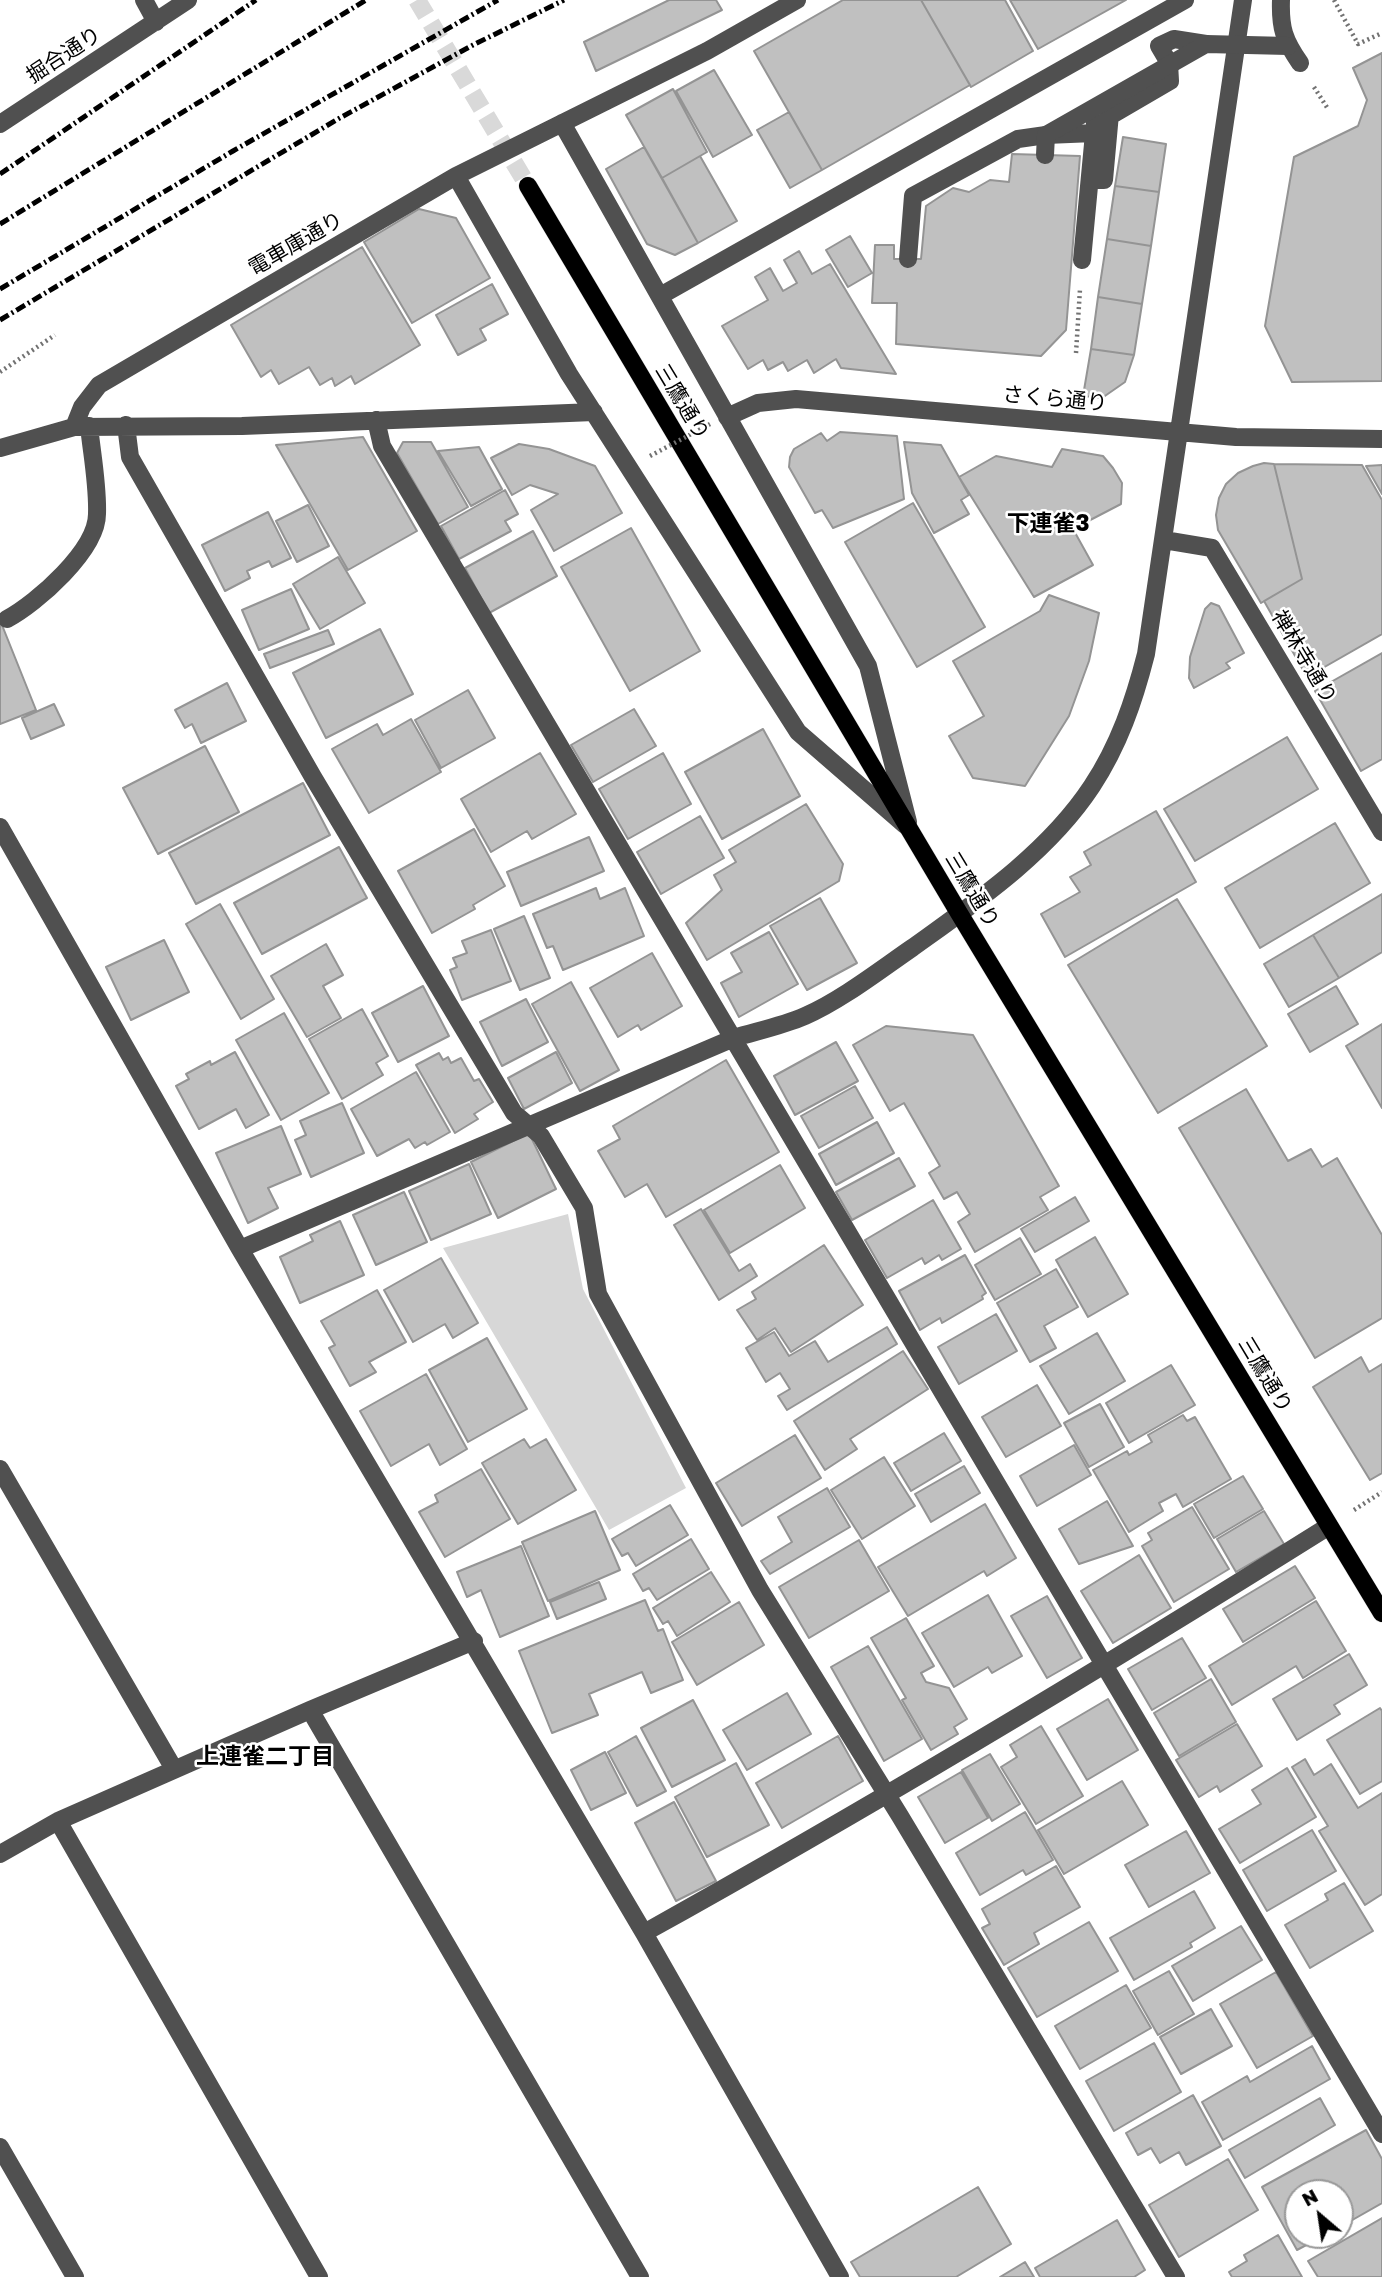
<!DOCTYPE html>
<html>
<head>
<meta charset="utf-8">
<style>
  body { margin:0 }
  #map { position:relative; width:1382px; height:2277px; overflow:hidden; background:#fff; font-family:"Golos Text",sans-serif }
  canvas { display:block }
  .north { position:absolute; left:1284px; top:2179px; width:70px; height:70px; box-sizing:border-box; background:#fff; border:2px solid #999; border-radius:50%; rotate:331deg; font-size:19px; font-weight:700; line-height:28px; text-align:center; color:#000 }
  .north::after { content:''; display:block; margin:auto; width:24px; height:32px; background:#000; clip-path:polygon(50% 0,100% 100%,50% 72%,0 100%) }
</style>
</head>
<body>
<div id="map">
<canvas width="1382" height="2277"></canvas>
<div class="north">N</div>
</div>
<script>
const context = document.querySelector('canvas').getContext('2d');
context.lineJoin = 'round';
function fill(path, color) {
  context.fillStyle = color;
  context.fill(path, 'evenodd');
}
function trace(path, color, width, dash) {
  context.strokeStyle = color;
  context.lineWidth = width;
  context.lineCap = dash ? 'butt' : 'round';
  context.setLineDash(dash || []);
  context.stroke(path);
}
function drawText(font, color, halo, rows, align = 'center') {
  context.font = font + ' "Golos Text","Noto Sans JP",sans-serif';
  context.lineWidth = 5;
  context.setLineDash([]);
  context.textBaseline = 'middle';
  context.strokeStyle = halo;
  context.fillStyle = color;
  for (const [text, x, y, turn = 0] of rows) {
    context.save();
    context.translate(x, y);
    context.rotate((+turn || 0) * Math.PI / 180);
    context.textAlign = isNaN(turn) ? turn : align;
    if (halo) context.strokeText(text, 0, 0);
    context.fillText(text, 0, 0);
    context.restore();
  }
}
fill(new Path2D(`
  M568 1214 583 1289 686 1488 609 1530 443 1248Z`), '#d7d7d7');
const building = new Path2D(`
  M669 0H716L722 10 596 71 584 42Z
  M843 0H921L970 85 822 170 754 51Z
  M921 0H1005L1033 51 971 87Z
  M1010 0H1126L1038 49Z
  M1382 53V381L1292 382 1265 326 1294 157 1358 126 1367 100 1353 68Z
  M714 70 752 135 713 157 676 91Z
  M673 89 707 152 662 178 626 115Z
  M789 112 822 170 790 188 757 130Z
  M1123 137 1166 144 1159 192 1115 186Z
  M644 147 698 243 675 255 647 244 606 169Z
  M1012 154 1080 156 1066 330 1041 356 896 344 897 303H872L875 245H894V259H921L926 206 953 188 969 192 990 180 1009 182Z
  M700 156 737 221 698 243 662 178Z
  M1115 186 1159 192 1151 246 1107 239Z
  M419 209 456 218 490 278 412 323 364 242Z
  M850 236 872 273 848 287 826 250Z
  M1107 239 1151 246 1142 304 1098 297Z
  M362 247 420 345 355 384 351 376 335 386 332 378 320 385 309 367 279 384 271 370 261 377 231 325Z
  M799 251 812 274 830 264 896 374 841 368 836 359 814 373 807 360 788 371 783 362 768 370 763 360 748 369 722 326 768 300 755 277 770 268 783 291 797 283 784 260Z
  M492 284 508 314 480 329 486 340 458 355 436 315Z
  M1098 297 1142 304 1134 355 1091 349Z
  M1091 349 1134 355 1125 382 1102 398 1083 396Z
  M840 432 897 436 904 499 833 528 822 510 815 513 789 467 790 457 794 449 821 433 827 441Z
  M363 437 417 531 348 570 276 445Z
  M403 442H431L468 507 438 524 397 453Z
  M904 442 941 445 969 495 961 500 969 514 934 533 912 493Z
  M519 444 549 449 595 466 622 513 554 551 531 510 558 494 530 485 512 495 491 458Z
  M479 447 502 489 471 506 438 451Z
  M1062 449 1103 456 1113 468 1122 483 1121 504 1073 529 1093 565 1034 597 959 477 996 456 1052 467Z
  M1264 463 1274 464 1302 579 1261 603 1218 530 1216 515 1219 498 1226 484 1238 473 1253 466Z
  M1274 464 1362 465 1382 500V634L1307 677 1264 601 1302 579Z
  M1382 465V494L1366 466Z
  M505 490 518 514 505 521 511 531 459 559 441 526Z
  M913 503 985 627 917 667 845 542Z
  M308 505 329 546 297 562 276 521Z
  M268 512 291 558 272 567 269 561 247 571 250 578 225 591 202 545Z
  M631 528 700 651 630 691 561 567Z
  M533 531 557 576 489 613 465 568Z
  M338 557 365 603 320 629 293 584Z
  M291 589 309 629 259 650 242 610Z
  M1049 595 1099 613 1089 661 1069 716 1025 786 973 778 949 736 984 716 953 661 1040 611Z
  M1211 603 1219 606 1244 653 1226 663 1230 668 1194 688 1189 678 1190 657 1205 609Z
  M0 620 36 710 0 724Z
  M380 629 413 694 326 738 293 673Z
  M328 630 334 644 270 668 264 654Z
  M1382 653V759L1361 771 1315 691Z
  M227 683 246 721 201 743 192 724 185 728 175 710Z
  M468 690 495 738 441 768 415 720Z
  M54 704 64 725 31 739 22 718Z
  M634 709 656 746 593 782 571 745Z
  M411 719 441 772 369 813 332 749 377 724 383 735Z
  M763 729 800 796 722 839 685 772Z
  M1287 737 1318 789 1195 861 1164 809Z
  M205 746 239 812 158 854 123 788Z
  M540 753 576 814 532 839 527 831 491 852 461 799Z
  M663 753 691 804 628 839 599 789Z
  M303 783 330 835 196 904 169 853Z
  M806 804 843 864 839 881 707 960 686 923 722 890 714 875 736 862 729 850Z
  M1156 811 1196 882 1065 957 1041 914 1080 892 1070 877 1091 865 1084 852Z
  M700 816 724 858 661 894 637 852Z
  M1335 823 1370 883 1260 948 1225 888Z
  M474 829 505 886 473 905 475 909 432 933 398 871Z
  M589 837 604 871 521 906 507 872Z
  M339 847 367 898 262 954 234 903Z
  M596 888 600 899 625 888 644 936 563 970 553 946 547 948 533 914Z
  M1382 894V952L1339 978 1313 935Z
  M820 898 857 963 807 990 770 926Z
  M1177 899 1267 1046 1158 1113 1068 965Z
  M220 904 274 999 241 1019 186 924Z
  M524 916 550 978 520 990 494 929Z
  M491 930 511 981 462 1000 450 970 457 967 453 958 467 953 462 941Z
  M769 932 798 984 739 1017 721 983 742 972 731 953Z
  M1313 935 1339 978 1289 1007 1264 964Z
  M164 940 189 992 131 1020 106 967Z
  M326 944 343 975 323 986 341 1018 307 1037 271 976Z
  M652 953 682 1006 641 1030 638 1025 618 1037 590 988Z
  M571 982 619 1070 580 1091 532 1004Z
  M423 986 449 1036 398 1062 372 1013Z
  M1336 986 1358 1024 1310 1052 1288 1014Z
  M526 999 548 1042 502 1066 480 1022Z
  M362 1009 388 1056 376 1063 383 1075 342 1099 309 1039Z
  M284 1013 329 1093 281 1120 236 1040Z
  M1382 1024V1108L1346 1046Z
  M886 1026 973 1035 1059 1186 1040 1197 1048 1210 975 1252 958 1222 970 1214 957 1192 944 1199 929 1173 940 1166 904 1103 890 1111 853 1045Z
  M836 1042 858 1081 795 1115 774 1076Z
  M235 1052 269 1115 246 1128 236 1109 199 1129 176 1086 189 1079 186 1074 210 1061 211 1065Z
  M556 1052 572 1083 524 1109 508 1078Z
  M439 1053 443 1060 448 1057 451 1063 461 1058 474 1081 479 1079 493 1102 474 1114 478 1119 455 1133 416 1065Z
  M726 1060 779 1152 666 1217 647 1184 625 1197 598 1151 620 1139 613 1126Z
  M416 1072 450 1132 427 1145 425 1142 415 1148 409 1139 377 1156 351 1109Z
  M855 1086 873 1118 819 1148 801 1116Z
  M1246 1089 1288 1161 1311 1149 1322 1167 1337 1158 1382 1235V1318L1315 1358 1179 1128Z
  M342 1103 364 1153 311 1177 295 1140 306 1135 300 1121Z
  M877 1122 894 1153 836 1185 819 1154Z
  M281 1126 301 1174 268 1188 278 1208 248 1223 216 1153Z
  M529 1133 556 1189 498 1218 471 1162Z
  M899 1158 915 1186 852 1220 836 1192Z
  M469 1164 491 1214 431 1240 409 1191Z
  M780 1165 805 1208 730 1253 704 1210Z
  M404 1192 427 1242 376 1265 353 1215Z
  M1075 1197 1089 1221 1035 1252 1021 1229Z
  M933 1200 961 1249 942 1260 939 1255 925 1264 922 1258 887 1278 865 1240Z
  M701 1209 739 1271 750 1264 757 1276 719 1300 674 1225Z
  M340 1221 364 1275 300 1303 280 1257 313 1241 310 1235Z
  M1095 1237 1128 1294 1088 1317 1056 1260Z
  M1020 1238 1041 1274 995 1300 975 1265Z
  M824 1245 863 1305 791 1352 775 1328 757 1340 737 1310 756 1299 752 1292Z
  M965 1255 986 1293 982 1296 983 1299 942 1323 940 1318 920 1330 899 1291Z
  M441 1258 478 1323 453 1338 445 1324 413 1342 384 1290Z
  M1056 1269 1078 1307 1044 1326 1056 1348 1030 1362 997 1303Z
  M377 1290 406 1342 369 1362 376 1372 350 1386 329 1348 335 1345 321 1321Z
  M996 1314 1017 1351 959 1384 938 1347Z
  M887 1327 897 1344 787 1410 778 1396 790 1389 780 1373 766 1382 746 1348 774 1332 789 1356 815 1341 828 1362Z
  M1097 1333 1125 1381 1069 1414 1040 1366Z
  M487 1338 527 1409 468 1442 429 1370Z
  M903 1351 928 1389 850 1439 857 1449 825 1470 794 1421Z
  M1361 1357 1369 1372 1382 1364V1473L1370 1480 1313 1387Z
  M1171 1365 1195 1405 1129 1443 1106 1403Z
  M426 1374 467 1449 440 1465 429 1444 391 1466 360 1411Z
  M1037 1385 1061 1426 1006 1457 982 1417Z
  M1100 1404 1124 1447 1089 1467 1064 1423Z
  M1183 1415 1187 1421 1195 1417 1231 1479 1183 1507 1176 1494 1159 1503 1163 1511 1129 1532 1093 1470 1127 1451 1129 1455 1152 1442 1148 1435Z
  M944 1433 961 1461 911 1491 894 1463Z
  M795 1435 821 1478 742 1526 716 1483Z
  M524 1439 530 1448 546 1439 576 1490 518 1524 482 1463Z
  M1074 1445 1091 1475 1037 1506 1020 1476Z
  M884 1457 915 1506 862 1539 831 1490Z
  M964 1466 980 1493 931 1522 915 1494Z
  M481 1469 510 1519 445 1557 419 1512 438 1502 435 1495Z
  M1243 1476 1263 1509 1214 1538 1194 1504Z
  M827 1488 850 1527 770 1574 761 1561 792 1542 778 1517Z
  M1107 1501 1133 1546 1079 1564 1059 1529Z
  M985 1504 1016 1558 987 1576 984 1571 908 1616 878 1567Z
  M670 1505 688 1535 636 1566 628 1553 622 1556 612 1539Z
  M1192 1507 1229 1569 1174 1602 1142 1546 1152 1540 1148 1533Z
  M595 1511 620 1570 548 1601 522 1542Z
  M1264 1511 1284 1544 1236 1572 1217 1539Z
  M691 1539 709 1569 657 1600 649 1588 643 1591 633 1574Z
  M859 1540 889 1591 809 1638 779 1587Z
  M521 1546 549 1616 500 1637 481 1590 467 1597 457 1572Z
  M1139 1555 1171 1608 1113 1643 1081 1591Z
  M1295 1566 1315 1598 1243 1642 1223 1609Z
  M711 1572 730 1602 677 1636 668 1621 663 1624 653 1608Z
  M599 1582 606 1599 557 1619 550 1602Z
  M988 1595 1022 1656 992 1673 988 1667 954 1687 922 1633Z
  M1047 1596 1082 1658 1047 1678 1011 1616Z
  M645 1600 658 1631 663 1629 683 1680 651 1693 642 1672 589 1694 598 1715 552 1733 519 1651Z
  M1316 1601 1346 1651 1303 1678 1296 1666 1232 1705 1209 1666Z
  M739 1602 764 1645 697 1685 672 1642Z
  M906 1618 934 1666 921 1673 926 1682 949 1688 967 1719 954 1727 958 1734 931 1750 902 1700 906 1698 871 1638Z
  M1182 1638 1206 1678 1152 1710 1128 1669Z
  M868 1646 922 1739 884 1761 831 1667Z
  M1349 1654 1367 1685 1334 1705 1340 1714 1297 1740 1273 1699Z
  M1211 1679 1236 1722 1179 1756 1154 1713Z
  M787 1693 811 1734 747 1770 723 1730Z
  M1108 1699 1138 1750 1087 1780 1057 1729Z
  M693 1700 725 1760 672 1787 641 1728Z
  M1380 1708 1382 1711V1781L1360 1794 1327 1740Z
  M1237 1724 1262 1766 1220 1792 1217 1786 1199 1797 1176 1760Z
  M1041 1726 1083 1796 1036 1824 1001 1767 1017 1757 1010 1745Z
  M636 1736 666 1791 637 1806 608 1752Z
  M838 1736 863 1781 782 1828 756 1783Z
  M605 1752 626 1793 591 1810 571 1770Z
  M990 1754 1020 1804 992 1821 962 1770Z
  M1305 1759 1314 1775 1331 1764 1358 1808 1382 1793V1894L1365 1905 1319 1831 1328 1826 1292 1767Z
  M736 1763 769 1825 707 1857 675 1797Z
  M1287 1768 1316 1817 1240 1863 1219 1829 1261 1804 1252 1790Z
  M961 1772 988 1818 945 1843 918 1797Z
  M1122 1781 1148 1825 1064 1874 1038 1830Z
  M674 1802 716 1881 676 1901 635 1823Z
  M1025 1812 1053 1860 1026 1875 1023 1870 980 1895 956 1853Z
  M1312 1830 1336 1871 1267 1911 1243 1870Z
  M1186 1831 1210 1873 1149 1907 1125 1865Z
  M1056 1866 1080 1907 1034 1933 1039 1944 1004 1965 982 1928 990 1924 982 1909Z
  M1344 1883 1373 1931 1310 1968 1285 1925 1328 1900 1325 1894Z
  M1194 1891 1215 1928 1190 1943 1192 1947 1134 1980 1110 1938Z
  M1089 1922 1118 1971 1037 2017 1008 1968Z
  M1241 1926 1262 1960 1193 2001 1172 1966Z
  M1169 1971 1194 2014 1158 2035 1133 1991Z
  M1276 1972 1313 2036 1257 2068 1220 2004Z
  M1126 1985 1151 2028 1080 2069 1055 2026Z
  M1211 2009 1232 2046 1181 2074 1160 2037Z
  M1154 2043 1181 2092 1114 2131 1086 2081Z
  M1312 2046 1330 2079 1223 2140 1202 2102 1247 2076 1250 2082Z
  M1193 2095 1221 2146 1186 2165 1179 2152 1160 2163 1151 2148 1138 2155 1126 2133Z
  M1320 2098 1335 2125 1245 2178 1229 2150Z
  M1366 2130 1382 2159V2203L1340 2227V2193H1298V2235H1325L1297 2250 1262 2187Z
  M1228 2159 1258 2210 1179 2257 1149 2205Z
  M978 2187 1011 2244 956 2277H860L851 2262Z
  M1382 2218V2277H1318L1308 2261Z
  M1117 2220 1145 2270 1134 2277H1040L1035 2268Z
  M1278 2235 1302 2277H1232L1229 2272 1247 2261 1244 2255Z
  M1025 2262 1034 2277H1000Z`);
fill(building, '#c0c0c0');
trace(building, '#949494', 2);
trace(new Path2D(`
  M417 0 528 186`), '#d9d9d9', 18, [18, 9]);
const major = new Path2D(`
  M528 186 959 913 1382 1613`);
trace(major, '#dbdbdb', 19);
trace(new Path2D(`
  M1334 0 1358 44 1382 33
  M1314 87 1328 109
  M1076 353 1080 289
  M0 372 55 335
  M1354 1510 1382 1492`), '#727272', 4.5, [2, 3.5]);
trace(new Path2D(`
  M144 0 156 22
  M1281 0C1280 28 1284 40 1300 63
  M562 123 868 666 908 822
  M0 124 188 0
  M456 176 569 374 798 732 905 825
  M1090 180H1104L1110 114
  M908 259 913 196 1018 139 1046 135 1094 133 1110 116 1170 81 1169 63 1159 46 1174 39 1206 44
  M1082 260 1095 123
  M660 296 1185 0
  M727 417 758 403 796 399 1236 437 1382 439
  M376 420 382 446C716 1008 1045 1573 1382 2134
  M126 425 130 457 313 777 514 1113 541 1136 584 1208 598 1294 760 1590 900 1816 1176 2277
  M74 427 82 407 99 385 456 176 707 51 797 0
  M0 448 74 427 242 426 594 412
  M1164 540 1212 548 1382 832
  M7 619C37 603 97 550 97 514 98 485 92 455 89 426
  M0 827 240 1249 644 1933 840 2277
  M240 1249 734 1038C757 1031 782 1026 805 1016 840 1001 880 970 912 948 976 902 1048 853 1092 786 1119 745 1134 701 1146 654L1243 0
  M0 1469 174 1769
  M310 1710 640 2277
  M58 1821 319 2277
  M0 1854 58 1821 310 1710 474 1641
  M644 1933C876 1804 1104 1667 1329 1526
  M0 2147 75 2277`), '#505050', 18);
trace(major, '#000', 18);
trace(new Path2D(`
  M0 174 256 0
  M0 224 366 0
  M0 289 233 151 498 0
  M0 320 338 119 473 45 564 0`), '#000', 5, [10, 3.5, 2, 3.5]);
trace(new Path2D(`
  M650 456 712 423`), '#727272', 4.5, [2, 3.5]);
trace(new Path2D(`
  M1045 155 1046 135 1206 44 1288 46`), '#505050', 18);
drawText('21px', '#000', '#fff', [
  ["掘合通り",64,55,-33],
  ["電車庫通り",296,244,-30],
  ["さくら通り",1055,399,5],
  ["三鷹通り",682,402,59],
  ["禅林寺通り",1304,657,59],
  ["三鷹通り",972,890,59],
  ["三鷹通り",1265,1375,59]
]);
drawText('bold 23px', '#000', '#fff', [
  ["下連雀3",1048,524],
  ["上連雀二丁目",265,1757]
]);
</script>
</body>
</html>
